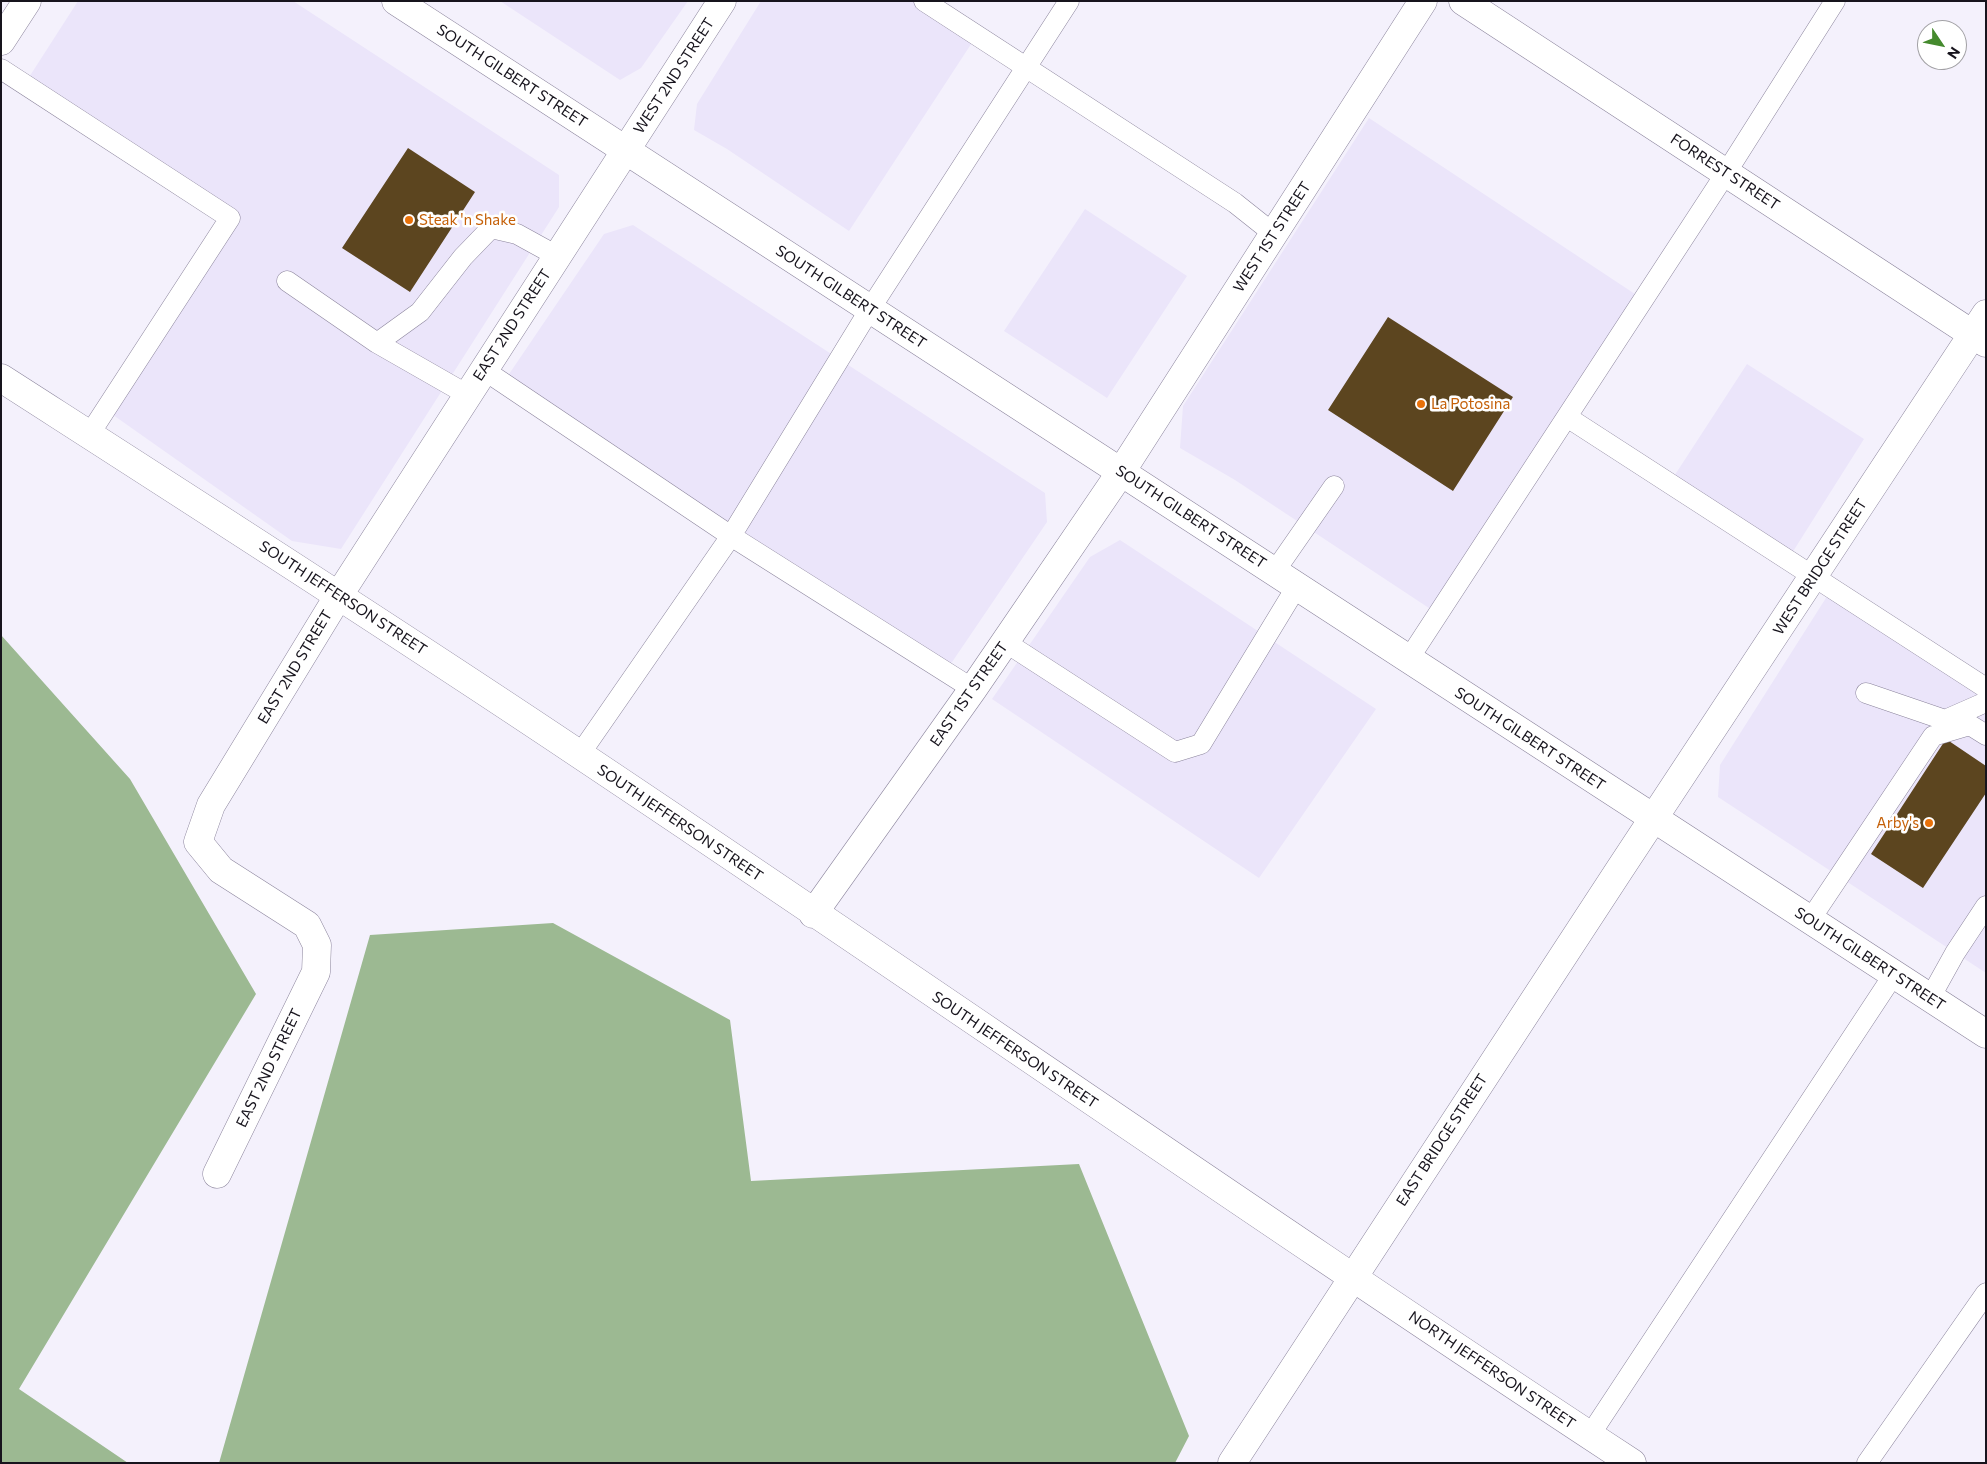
<!DOCTYPE html>
<html>
<head>
<meta charset="utf-8">
<style>
  body { margin:0 }
  #map { position:relative; width:1987px; height:1464px; overflow:hidden; background:#f4f1fc; font-family:Commissioner,sans-serif }
  canvas { display:block }
  .frame { position:absolute; inset:0; border:2px solid #17141d; pointer-events:none }
  .north { position:absolute; left:1917px; top:20px; width:50px; height:50px; box-sizing:border-box; background:#fff; border:1px solid #a2a1a5; border-radius:50%; rotate:124deg; font-size:14px; font-weight:700; line-height:20px; text-align:center; color:#17141d }
  .north::after { content:''; display:block; margin:auto; width:18px; height:22px; background:#458a2e; clip-path:polygon(50% 0,100% 100%,50% 72%,0 100%) }
</style>
</head>
<body>
<div id="map">
<canvas width="1987" height="1464"></canvas>
<div class="frame"></div>
<div class="north">N</div>
</div>
<script>
const context = document.querySelector('canvas').getContext('2d');
context.lineJoin = 'round';
function fill(path, color) {
  context.fillStyle = color;
  context.fill(path, 'evenodd');
}
function trace(path, color, width, dash) {
  context.strokeStyle = color;
  context.lineWidth = width;
  context.lineCap = dash ? 'butt' : 'round';
  context.setLineDash(dash || []);
  context.stroke(path);
}
function drawText(font, color, halo, rows, align = 'center') {
  context.font = font + ' Commissioner,sans-serif';
  context.lineWidth = 5;
  context.setLineDash([]);
  context.textBaseline = 'middle';
  context.strokeStyle = halo;
  context.fillStyle = color;
  for (const [text, x, y, turn = 0] of rows) {
    context.save();
    context.translate(x, y);
    context.rotate((+turn || 0) * Math.PI / 180);
    context.textAlign = isNaN(turn) ? turn : align;
    if (halo) context.strokeText(text, 0, 0);
    context.fillText(text, 0, 0);
    context.restore();
  }
}
fill(new Path2D(`
  M78 1H293L559 175V207L341 549 292 541 106 410 229 218 24 85Z
  M500 1H688L641 68 620 80Z
  M761 1H924L977 35 849 231 727 149 694 130 697 104Z
  M1369 118 1644 300 1438 614 1235 480 1180 448 1183 406Z
  M1085 209 1187 276 1107 398 1004 331Z
  M633 225 1045 493 1047 522 946 671 503 383 604 234Z
  M1747 364 1864 439 1787 561 1669 484Z
  M1120 540 1376 709 1259 878 992 699 1090 557Z
  M1831 590 1986 688V973L1718 797 1720 765Z`), '#ebe5fa');
fill(new Path2D(`
  M1 635 130 779 256 994 19 1389 128 1463H1Z
  M553 923 730 1020 751 1181 1079 1164 1189 1436 1175 1463H219L370 935Z`), '#9cb992');
fill(new Path2D(`
  M408 148 475 192 410 292 342 248Z
  M1388 317 1513 397 1453 491 1328 410Z
  M1946 739 1986 766V793L1923 888 1871 854Z`), '#5c451f');
const lane = new Path2D(`
  M924 1 1235 203 1274 234
  M1 69 230 218 89 435
  M287 281 377 343 468 395
  M377 343 420 312 463 257 491 228 517 234 557 256
  M484 370 731 536 973 689
  M1567 417 1986 688
  M1275 571 1334 486
  M1005 642 1175 752 1201 744 1297 586
  M1408 660 1726 173 1835 1
  M1866 693 1945 720 1986 702
  M580 754 731 536 870 309 1069 1
  M1810 920 1933 736 1970 725 1986 735
  M1930 998 1955 953 1986 906
  M1590 1435 1894 974
  M1867 1463 1986 1293`);
const street = new Path2D(`
  M1463 1 1986 343
  M1 41 27 1
  M1 378C194 502 388 626 579 754 931 989 1278 1231 1632 1463
  M813 914 973 689 1121 472 1423 1
  M217 1174 316 972 317 945 307 925 221 870 198 842 211 805 339 595 722 1
  M1232 1463 1620 869 1986 314`);
const primary = new Path2D(`
  M396 1 1986 1034`);
trace(lane, '#8b849c', 21);
trace(street, '#8b849c', 29);
trace(primary, '#8b849c', 29);
trace(lane, '#fff', 20);
trace(street, '#fff', 28);
trace(primary, '#fff', 28);
for (const [x, y, r, color] of [
  [409,220,5,"#e8710a"],
  [1421,404,5,"#e8710a"],
  [1929,823,5,"#e8710a"]
]) {
  const dot = new Path2D();
  dot.arc(x, y, r, 0, 2 * Math.PI);
  context.fillStyle = color;
  context.fill(dot);
  trace(dot, '#fff', 2);
}
drawText('15px', '#17141d', '#fff', [
  ["SOUTH GILBERT STREET",512,76,33],
  ["WEST 2ND STREET",674,76,-57],
  ["FORREST STREET",1725,172,33],
  ["WEST 1ST STREET",1272,237,-57],
  ["SOUTH GILBERT STREET",851,297,33],
  ["EAST 2ND STREET",512,325,-57],
  ["SOUTH GILBERT STREET",1191,517,33],
  ["WEST BRIDGE STREET",1820,567,-57],
  ["SOUTH JEFFERSON STREET",343,598,33],
  ["EAST 2ND STREET",295,667,-59],
  ["EAST 1ST STREET",969,694,-55],
  ["SOUTH GILBERT STREET",1530,739,33],
  ["SOUTH JEFFERSON STREET",680,823,34],
  ["SOUTH GILBERT STREET",1870,959,33],
  ["SOUTH JEFFERSON STREET",1015,1050,34],
  ["EAST 2ND STREET",269,1068,-64],
  ["EAST BRIDGE STREET",1442,1140,-57],
  ["NORTH JEFFERSON STREET",1492,1370,34]
]);
drawText('15px', '#c56008', '#fff', [
  ["Steak 'n Shake",419,220],
  ["La Potosina",1431,404],
  ["Arby's",1919,823,"right"]
], 'left');
</script>
</body>
</html>
